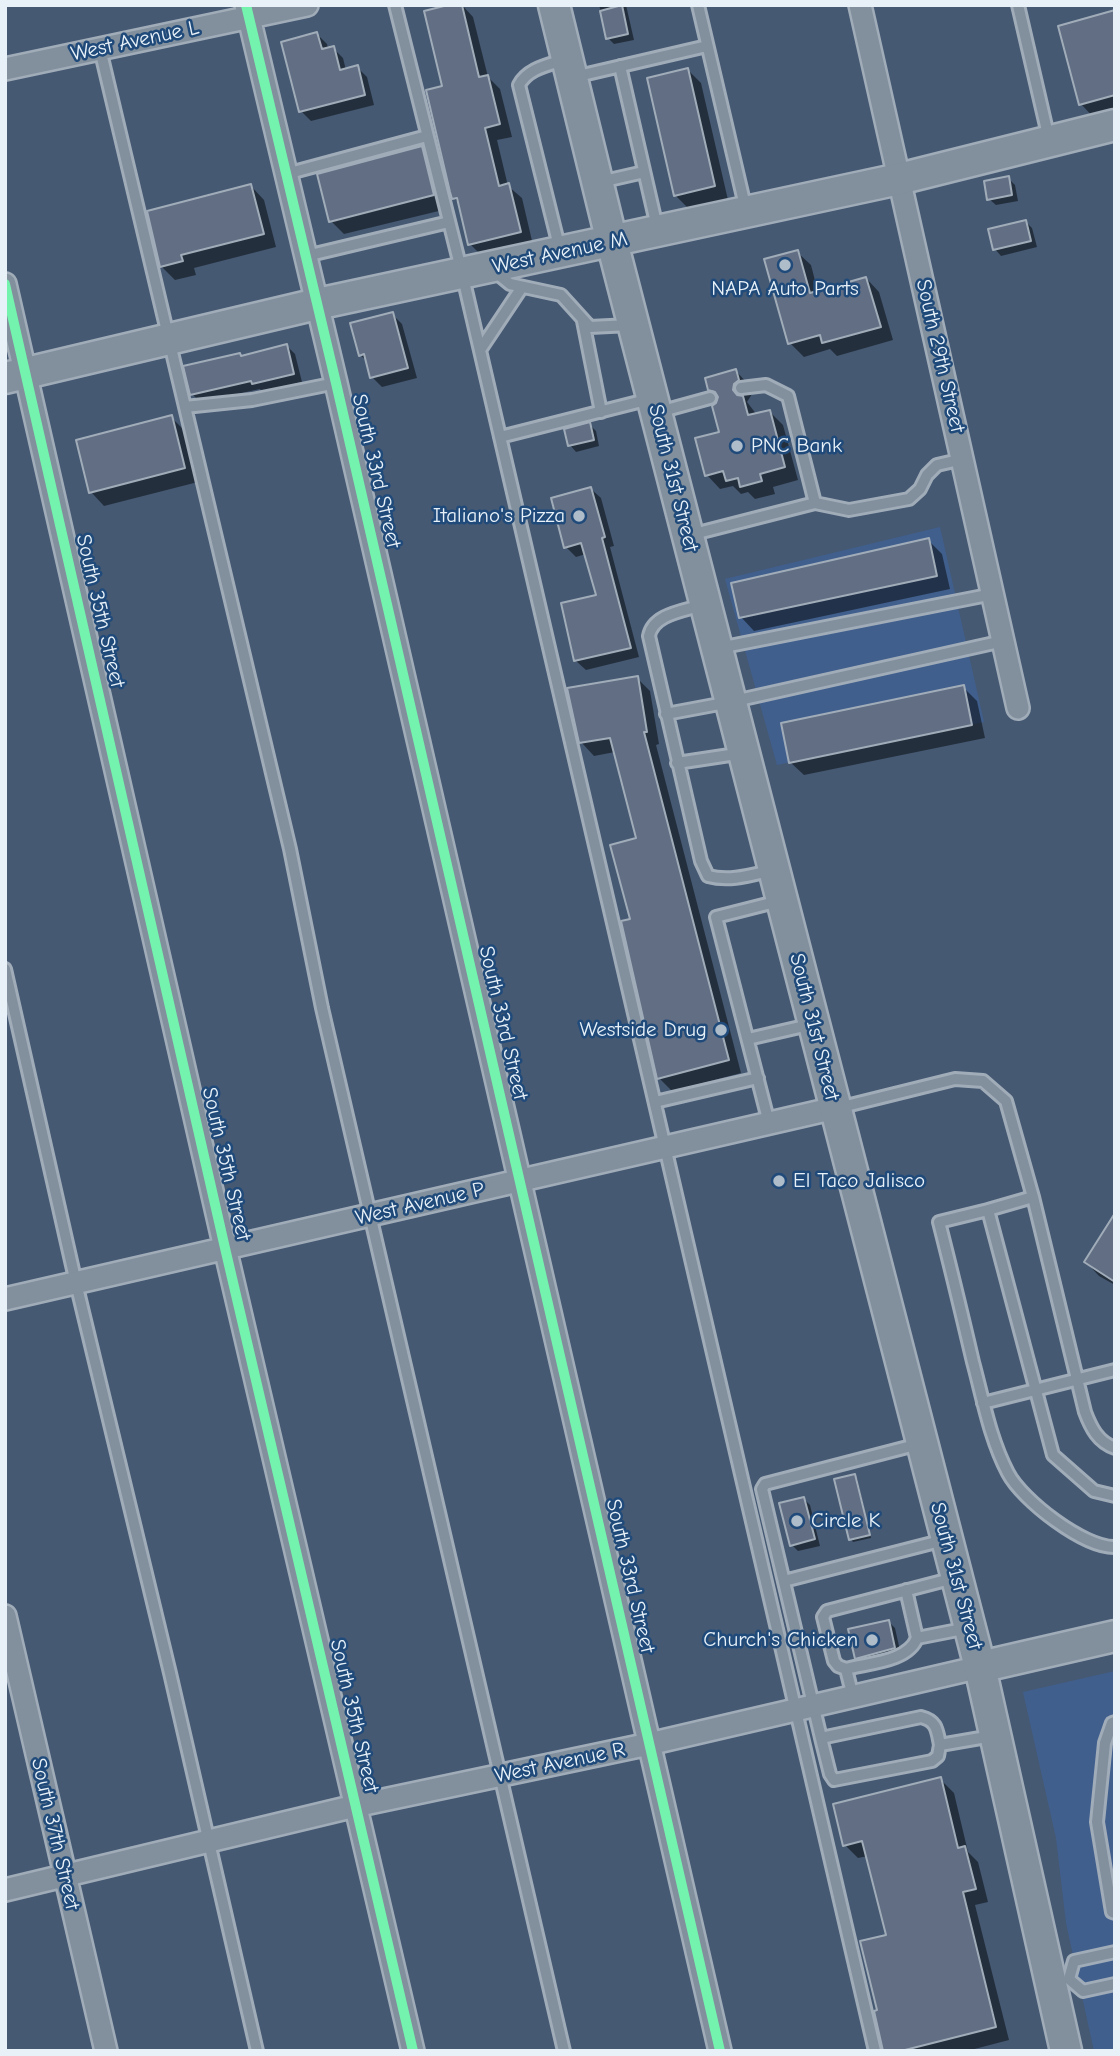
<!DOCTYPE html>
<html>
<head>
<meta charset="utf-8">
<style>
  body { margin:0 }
  #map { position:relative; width:1120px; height:2056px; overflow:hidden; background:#455973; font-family:"Comic Neue",sans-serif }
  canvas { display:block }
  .frame { position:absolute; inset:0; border:7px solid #e8f1f8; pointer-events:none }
</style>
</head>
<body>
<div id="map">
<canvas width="1120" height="2056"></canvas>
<div class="frame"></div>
</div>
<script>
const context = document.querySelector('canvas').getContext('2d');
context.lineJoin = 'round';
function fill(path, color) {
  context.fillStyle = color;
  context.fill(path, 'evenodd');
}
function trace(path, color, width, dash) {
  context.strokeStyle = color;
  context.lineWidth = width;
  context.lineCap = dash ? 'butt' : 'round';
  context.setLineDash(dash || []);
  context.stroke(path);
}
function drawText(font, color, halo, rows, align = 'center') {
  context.font = font + ' "Comic Neue",sans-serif';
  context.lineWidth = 5;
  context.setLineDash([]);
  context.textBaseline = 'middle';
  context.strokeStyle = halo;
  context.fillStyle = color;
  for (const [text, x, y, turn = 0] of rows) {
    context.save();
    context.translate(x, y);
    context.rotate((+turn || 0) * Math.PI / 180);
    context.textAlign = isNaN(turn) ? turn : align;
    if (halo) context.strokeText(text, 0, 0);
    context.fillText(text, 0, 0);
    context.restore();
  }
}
fill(new Path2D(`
  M940 527 984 722 777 765 725 579Z
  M1115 1671V2051H1094L1066 1923 1056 1838 1023 1692Z`), '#415f8d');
fill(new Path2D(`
  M462 5 473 17 488 77 500 89 512 137 497 140 508 186 522 198 533 245 483 257 470 244 460 204 454 198 444 87Z
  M599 5H626L634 40 614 44 608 38Z
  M1115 12V112L1094 118 1081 104Z
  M317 34 327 44 328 49 333 48 343 58 346 70 357 67 367 77 374 105 311 121 301 111Z
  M688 70 701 83 728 200 689 209 675 195Z
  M422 148 435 161 447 209 344 234 331 221Z
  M1008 178 1015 185 1018 201 996 205 989 199Z
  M251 186 264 200 276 247 194 268 196 275 175 280 161 266Z
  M1026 222 1032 228 1037 247 1001 256 995 249Z
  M797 252 811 265 818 292 866 278 879 292 893 340 837 356 830 349 804 357 790 343Z
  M392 314 402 324 417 378 382 387 372 377 368 362 360 355Z
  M287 346 295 354 302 382 262 392 260 389 200 402 192 394Z
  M736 371 749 385 752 394 747 402 757 415 770 412 783 425 798 480 773 487 775 494 755 499 748 492 741 494 733 486 720 489 707 475 721 433 719 399 710 389Z
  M171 417 185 431 198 482 104 506 91 492Z
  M589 424 596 431 599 446 576 452 570 445Z
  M591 489 601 498 614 546 610 547 639 657 586 670 576 661 598 596 586 554 576 557 566 547Z
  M928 540 942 554 950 589 754 631 741 617Z
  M637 678 650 691 659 744 656 745 741 1073 672 1091 659 1078 632 920 638 839 615 752 594 756 581 742Z
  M963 687 977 701 985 738 804 775 790 762Z
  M1115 1216V1285L1099 1276 1086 1262Z
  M854 1476 857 1478 871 1538 853 1542 851 1539Z
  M804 1499 810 1505 820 1546 798 1551 792 1545Z
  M889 1622 895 1628 901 1655 863 1665 856 1658Z
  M940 1779 954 1793 968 1852 978 1862 988 1902 975 1905 1009 2040 967 2051H884L879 2011 888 1936 868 1856 858 1858 845 1845Z`), '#0007');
const building = new Path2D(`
  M448 5H462L479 77 488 75 500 124 485 128 499 186 509 183 521 232 468 245 457 198 452 199 450 192 426 90 442 86 424 11Z
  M622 5 628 34 606 39 600 11Z
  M1115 10V95L1079 105 1058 26Z
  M317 32 322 49 334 46 340 70 358 65 365 95 299 112 281 42Z
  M688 68 715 186 674 196 647 78Z
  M422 146 434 195 329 222 317 174Z
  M1009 176 1012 195 987 200 984 181Z
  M251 184 264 234 181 255 183 261 160 267 147 211Z
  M1026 220 1031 241 993 250 988 229Z
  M798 250 810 293 866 277 881 327 822 343 820 335 788 344 764 259Z
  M393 312 408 368 370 378 364 354 359 356 350 323Z
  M287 344 294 374 252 384 251 381 190 395 183 366 240 353 241 356Z
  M736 369 739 380 734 384 733 390 737 395 743 396 748 415 770 410 785 467 760 474 762 481 740 487 738 478 726 481 723 471 705 476 695 438 719 432 712 406 716 403 718 397 715 392 708 390 705 378Z
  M172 415 185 468 89 493 76 440Z
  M590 422 594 440 568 446 564 429Z
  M591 487 605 537 602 538 631 648 574 661 561 603 596 595 581 543 564 548 551 498Z
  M929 538 937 576 739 618 731 583Z
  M638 676 647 732H644L729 1060 657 1079 621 921 630 919 610 845 636 838 610 738 579 743 567 688Z
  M964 685 972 725 789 763 781 723Z
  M1115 1213V1282L1084 1262Z
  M855 1474 870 1535 849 1540 834 1479Z
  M804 1497 815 1539 790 1546 779 1503Z
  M889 1620 895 1648 855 1659 848 1629Z
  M941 1777 958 1848 965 1846 976 1889 963 1892 996 2027 901 2051H883L874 2011 877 2010 860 1941 886 1935 862 1841 843 1846 833 1804Z`);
fill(building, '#616e84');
trace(building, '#a1acb9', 2);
const lane = new Path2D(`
  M395 5 462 273 875 2051
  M698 5 746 210
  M1018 5 1049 139
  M100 49 290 849 322 1008 564 2051
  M620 66 657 227
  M574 77 707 46
  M286 174 427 136
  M600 182 644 172
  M560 250 519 85C528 68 549 65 566 59
  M306 256 449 222
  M493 270 510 284 561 295 590 327 630 325
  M583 321 601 412
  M480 350 522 287
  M185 407 252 400 336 383
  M659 412 710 398
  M500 437 650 399
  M815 503 849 510 909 499 920 489 927 475 937 465 963 459
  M690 535 815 503 788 396 766 385 741 388
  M702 605C684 611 653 614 649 636L701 861 708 876C730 882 751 875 773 870
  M719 648 993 594
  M666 714 730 702 1003 641
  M677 763 743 753
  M5 969 76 1283 170 1673 257 2051
  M748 1039 813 1024
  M655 1102 758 1078
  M838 1108 955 1079 983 1081 1006 1101 1033 1197 988 1210 1053 1455 1094 1491 1115 1496
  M769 1123 716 917 779 901
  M1033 1197 1085 1412C1091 1428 1098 1442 1115 1448
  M988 1210 939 1222C951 1269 962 1315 973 1362 983 1399 990 1439 1008 1473 1022 1500 1084 1548 1115 1547
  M983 1403 1115 1370
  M784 1581 944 1540
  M906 1590 917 1638
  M846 1669C868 1663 908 1662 917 1638L968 1628
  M853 1697 846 1669 838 1666 834 1661 823 1617 827 1611 954 1578
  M1115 1722 1112 1723 1105 1743 1097 1822 1112 1912 1115 1913
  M821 1738 762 1489 765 1484 919 1444
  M940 1745 938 1756 932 1761 834 1780 830 1774 821 1738 921 1717C937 1721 937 1730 940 1745L992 1736
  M1069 1979 1074 1961 1115 1952
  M1069 1979 1083 1991 1115 1984`);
const street = new Path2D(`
  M246 5 336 383 720 2051
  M860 5 1018 708
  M5 69 307 5
  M5 284 225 1248 413 2051
  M5 1299 835 1108
  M5 1616 106 2051
  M5 1890 355 1806 649 1744 980 1667`);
const secondary = new Path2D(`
  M554 5 612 242 980 1667 1066 2051
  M5 378 317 304 899 179 1115 125
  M980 1667 1115 1636`);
trace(lane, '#a1acb9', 16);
trace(street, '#a1acb9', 26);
trace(secondary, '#a1acb9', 35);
trace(lane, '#828f9c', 10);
trace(street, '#828f9c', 21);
trace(secondary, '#828f9c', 30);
trace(new Path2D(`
  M246 5 336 383 720 2051
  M5 284 225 1248 413 2051`), '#73f3ae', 10);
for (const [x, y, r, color] of [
  [785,265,7,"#afbcc9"],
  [737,446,7,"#afbcc9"],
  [579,516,7,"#afbcc9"],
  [721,1030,7,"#afbcc9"],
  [779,1181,7,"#afbcc9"],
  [797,1521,7,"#afbcc9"],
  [872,1640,7,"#afbcc9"]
]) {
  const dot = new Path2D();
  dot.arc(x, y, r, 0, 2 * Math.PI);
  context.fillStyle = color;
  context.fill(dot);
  trace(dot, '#1f4a7a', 2.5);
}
drawText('21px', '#e8f1f8', '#1f4a7a', [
  ["West Avenue L",135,41,-12],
  ["West Avenue M",560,253,-12],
  ["South 29th Street",940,356,77],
  ["South 33rd Street",376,471,77],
  ["South 31st Street",673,478,76],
  ["South 35th Street",100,611,77],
  ["South 33rd Street",503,1023,77],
  ["South 31st Street",814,1027,76],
  ["South 35th Street",226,1164,77],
  ["West Avenue P",420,1204,-13],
  ["South 33rd Street",630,1576,77],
  ["South 31st Street",956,1576,75],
  ["South 35th Street",354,1716,77],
  ["West Avenue R",560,1763,-12],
  ["South 37th Street",55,1834,77]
]);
drawText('21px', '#e8f1f8', '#1f4a7a', [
  ["NAPA Auto Parts",785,289,"center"],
  ["PNC Bank",751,446],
  ["Italiano's Pizza",565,516,"right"],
  ["Westside Drug",707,1030,"right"],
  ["El Taco Jalisco",793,1181],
  ["Circle K",811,1521],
  ["Church's Chicken",858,1640,"right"]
], 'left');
</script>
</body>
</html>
